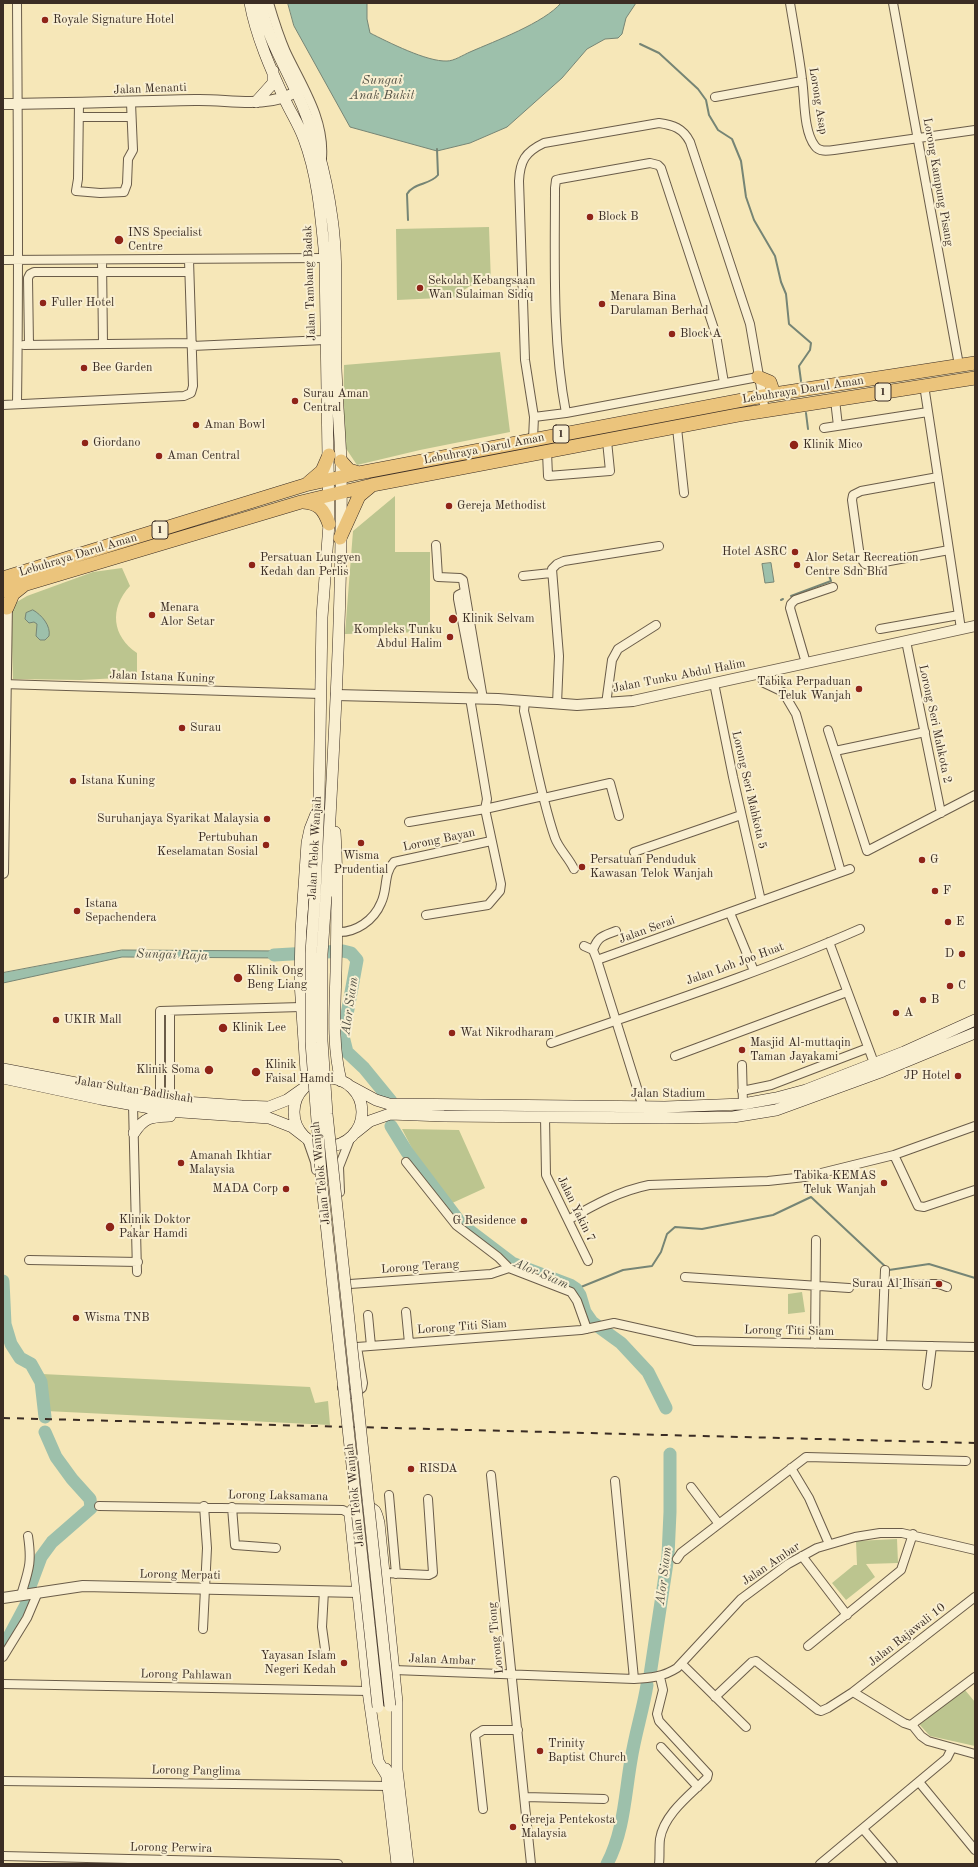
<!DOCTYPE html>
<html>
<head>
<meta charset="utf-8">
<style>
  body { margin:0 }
  #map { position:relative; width:978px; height:1867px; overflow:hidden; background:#f6e7b8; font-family:"Old Standard TT",serif }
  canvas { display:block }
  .frame { position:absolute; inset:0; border:4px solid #3b2d24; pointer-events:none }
</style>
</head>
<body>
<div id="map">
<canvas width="978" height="1867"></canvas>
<div class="frame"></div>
</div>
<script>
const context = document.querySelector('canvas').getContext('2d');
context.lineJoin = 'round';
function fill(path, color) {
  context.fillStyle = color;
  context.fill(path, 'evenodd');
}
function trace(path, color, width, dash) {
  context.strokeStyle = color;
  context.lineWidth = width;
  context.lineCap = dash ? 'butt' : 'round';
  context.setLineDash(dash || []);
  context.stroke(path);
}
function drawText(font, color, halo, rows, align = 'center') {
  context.font = font + ' "Old Standard TT",serif';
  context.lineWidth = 4;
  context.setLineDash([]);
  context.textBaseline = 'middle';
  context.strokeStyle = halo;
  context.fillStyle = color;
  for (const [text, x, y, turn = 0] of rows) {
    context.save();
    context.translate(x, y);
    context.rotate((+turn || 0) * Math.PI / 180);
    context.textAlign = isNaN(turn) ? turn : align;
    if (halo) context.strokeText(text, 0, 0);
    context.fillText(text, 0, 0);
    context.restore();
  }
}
fill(new Path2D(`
  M489 227 491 283 470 286 464 290 462 297 397 300 396 229Z
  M500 352 510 432 420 450 357 465 343 444 344 365Z
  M395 496V552H430V632L345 634 353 531Z
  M122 568 130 586C109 609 112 636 137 653V677L81 680 13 679 11 612 15 603 27 596 93 572Z
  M402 1129 459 1130 485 1188 450 1204 418 1160Z
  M802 1292 805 1312 788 1314V1294Z
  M42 1374 310 1387 315 1403 328 1401 330 1425 46 1411Z
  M897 1539 898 1563 866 1564 875 1577 846 1600 832 1583 854 1565H857L856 1541Z
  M965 1690 975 1702V1746L930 1736 919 1724Z`), '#bcc58f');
const water = new Path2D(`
  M288 3H367V19L370 33C388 42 427 62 447 61 454 61 463 55 470 52 495 41 544 23 561 3H636L626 18 622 34 618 38 605 39 587 49 562 78 507 127 470 143 437 151 350 127 294 26Z
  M771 563 774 582 765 583 762 564Z
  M33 610C42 615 51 626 49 636L45 640H40L36 636 37 624 34 622 29 623 25 619 26 613Z
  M122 950 284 951 291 955 284 958 122 957 3 983V973Z`);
fill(water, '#9dc0ab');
trace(water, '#768575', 1);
trace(new Path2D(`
  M640 44 659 53 698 89 706 100 709 115 718 130 732 139 741 161 746 197 754 220 775 256 781 282 786 294 789 324 811 343 810 350 799 366 801 381
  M408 220 407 194C413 183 430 185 438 175L437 149
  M806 413 808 429
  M791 596 831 581 829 575
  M781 600 783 599
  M576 1289 623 1270 652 1266 661 1252 667 1234 675 1227 702 1229 773 1215 811 1197 889 1270 929 1264 975 1278`), '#768575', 2);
trace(new Path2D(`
  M274 955 343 951 351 953 357 960 343 1036 347 1052 364 1068 391 1101
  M391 1126 407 1152 462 1225 512 1263 570 1285 576 1289 580 1295 585 1312 592 1322 621 1343 648 1372 666 1408
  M3 1281 5 1324 11 1344 20 1358 31 1364 41 1382 45 1417
  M29 1589 41 1557 52 1542 91 1508 90 1499 72 1479 56 1457 45 1432
  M3 1648 28 1601
  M650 1675 668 1556 670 1512V1454
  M607 1864C624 1832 625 1794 631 1760 635 1734 643 1710 647 1685`), '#9dc0ab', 13);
const minor = new Path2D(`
  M17 3C18 137 19 270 17 403
  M269 3C274 20 279 36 286 52 302 86 325 119 322 158
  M790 3C794 28 799 54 802 79 805 98 803 131 815 146 819 152 827 151 834 150L975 130
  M893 3 959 365
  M715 97 802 81
  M79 103 78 179 76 191 100 193 124 192 127 184 128 159 133 150 131 103
  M79 117H131
  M3 260 325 258
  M102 260 103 344
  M24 345 192 343
  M29 345 28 278 30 274 34 272H189
  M192 346 325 340
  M924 385 961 629
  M835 400 838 426
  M3 405 184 396 191 393 193 386 189 260
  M566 413C552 339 555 263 555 188L556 180 560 179 650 163 658 165 661 168 716 335 724 383
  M534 417 566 413 758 377
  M677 428 684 493
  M824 428 928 412
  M533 439 534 417 525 360 519 181C520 161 525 152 544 143L659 123C673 125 683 128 690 142L750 324 765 411
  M547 452 548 476 610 471 607 441
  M938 477 861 491 853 495 852 500 860 557 865 564 868 565 949 550
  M436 545 438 577 460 578 463 580 483 699
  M523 576 551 573
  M464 592 458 595V599L473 677 480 687
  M880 629 959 615
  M906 641 941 813
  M806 663 790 608 791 604 795 600 833 587
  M759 673 764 683 783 692 796 714 841 872
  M714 683 733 777 761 901
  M3 684 321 694
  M525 701 524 711C534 754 541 797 555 838 559 849 569 858 574 869
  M557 704 559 656 552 569 557 564 564 561 659 546
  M606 704 612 660 618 649 656 625
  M828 730 867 851 975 795
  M835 751 925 732
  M544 798 610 783 619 816
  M409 822 485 809 543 796
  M634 852 741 815
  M730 913 754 971
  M426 915 488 905 500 891 501 884 485 809 487 799 470 698
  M337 932C356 933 374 920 381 903 388 889 383 874 394 862L491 841
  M829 942 874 1063
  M584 946 593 950 597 960 643 1107
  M593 950C598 936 603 936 616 931
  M597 960 850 869
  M551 1043C654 1007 760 973 860 929
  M675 1056 847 992
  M742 1065 743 1104
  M742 1091 771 1085 868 1048
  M160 1099V1011L301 1007
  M170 1101V1011
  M133 1105 137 1272
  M545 1117 546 1175 588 1261
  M307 1139 315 1162 316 1170
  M894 1155 918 1206 924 1207 975 1190
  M406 1162 456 1225 498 1257 509 1268 571 1292 577 1301 587 1329
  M340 1192 339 1167 350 1139
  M568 1220C594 1205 619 1191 649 1185L768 1181 805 1177 894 1155 975 1126
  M29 1260 138 1262
  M685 1277 849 1288
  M350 1284 491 1274 509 1268
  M884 1284H939L947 1287
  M406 1312 409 1343
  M368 1315 371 1346
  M815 1344 816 1240
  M882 1345 885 1270
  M357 1347 581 1330 614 1323 695 1341 975 1347
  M927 1385 932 1346
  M342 1388 348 1394H353L362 1388 363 1383 357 1347
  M791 1468 809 1498 829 1544
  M491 1475 531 1864
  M615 1481 634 1679
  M691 1487 719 1524
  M389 1495 396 1574
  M99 1506 343 1510 350 1514
  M232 1507 235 1545 276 1548
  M802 1556 847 1615
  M677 1559 681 1553 806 1457 966 1461
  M384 1573 429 1575 433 1573 428 1499
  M324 1591 322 1627 325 1649
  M21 1595C29 1569 32 1563 28 1536
  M203 1629 207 1548 204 1506
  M808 1646 901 1570 913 1534
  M3 1657 27 1618 38 1592
  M682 1664 746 1727
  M394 1670 634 1679C650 1678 663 1677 677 1668L741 1599 788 1564 817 1548 855 1537 880 1533H902L975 1550
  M3 1684 368 1691
  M853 1692 904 1723 913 1726 921 1736 928 1741 975 1754
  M715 1697 752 1662 756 1661 818 1710 821 1711 828 1708 853 1692 975 1597
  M911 1725 975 1677
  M661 1747 698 1787
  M3 1781 388 1786
  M919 1782 975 1850
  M525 1797 604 1799
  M483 1809 475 1735 483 1730H518
  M863 1829 893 1864
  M3 1856 338 1864
  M659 1864C660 1856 659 1847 660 1839 664 1814 690 1795 707 1778L708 1774 659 1721 657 1714 663 1690 660 1677
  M820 1864 947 1758 952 1748`);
const tertiary = new Path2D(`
  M3 104C67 104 131 101 195 100 229 99 265 109 296 92
  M336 695 498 699 577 705 633 701 975 626
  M3 873 7 602
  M3 1598 83 1586 358 1592`);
const secondary = new Path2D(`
  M250 3C256 36 271 70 285 100 291 113 299 125 304 139 318 176 321 218 325 258L329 524 322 617 319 800 315 895
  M261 3C266 35 283 62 296 91 315 132 326 174 332 218 339 267 334 318 336 368 337 400 340 432 341 463 343 608 333 752 326 896
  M256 102 273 83V71
  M335 832C338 879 337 925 336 972 335 1008 332 1045 341 1081
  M3 1069 170 1101 242 1106 269 1107 287 1100 304 1088
  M3 1078 101 1099 167 1111 269 1118 292 1127 305 1137
  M294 1112a34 34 0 1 1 68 0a34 34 0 1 1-68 0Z
  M307 1086 300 982 301 931 307 843 310 829 316 814
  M350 1086 376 1100 389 1104 665 1107 743 1104 776 1098 806 1090 904 1052 975 1020
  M134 1133C145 1116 152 1117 170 1116
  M355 1133 370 1121 390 1114 444 1116 665 1118 733 1117 776 1110 883 1071 975 1033
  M386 1769 397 1864
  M397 1770 408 1864
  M387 1776 378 1761 368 1691 351 1525C351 1522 350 1518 350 1515 352 1504 368 1504 375 1511 377 1514 378 1519 379 1523L397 1702V1776`);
const primary = new Path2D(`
  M758 377 770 382 774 394
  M341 461 349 470 359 473
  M308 483 322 471 329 455
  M303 502C319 503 324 510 329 524
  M340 538 359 496 371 486
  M3 578 305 485 359 473 774 394 975 363
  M3 591 301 502 372 485 738 415 975 378
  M7 608 13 594 23 586`);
trace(minor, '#6a5c49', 10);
trace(tertiary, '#6a5c49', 12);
trace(secondary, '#3b2d24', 12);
trace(primary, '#3b2d24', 14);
trace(minor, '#f9efd1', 8);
trace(tertiary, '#f9efd1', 10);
trace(secondary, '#f9efd1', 11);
trace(primary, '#ebc47c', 13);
trace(new Path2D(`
  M3 1418 975 1443`), '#3b2d24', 2, [7, 7]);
const secondaryBridge = new Path2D(`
  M315 895 311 953V1042L322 1186 378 1707
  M326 896 322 954V1041L327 1114 390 1706`);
trace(secondaryBridge, '#3b2d24', 12, []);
trace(secondaryBridge, '#f9efd1', 11);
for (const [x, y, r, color] of [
  [45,20,4,"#8f2418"],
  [590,217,4,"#8f2418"],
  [119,240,5,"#8f2418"],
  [420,288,4,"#8f2418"],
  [43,303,4,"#8f2418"],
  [602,304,4,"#8f2418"],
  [672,334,4,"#8f2418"],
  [84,368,4,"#8f2418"],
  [295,401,4,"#8f2418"],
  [196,425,4,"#8f2418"],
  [85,443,4,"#8f2418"],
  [794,445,5,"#8f2418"],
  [159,456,4,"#8f2418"],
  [449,506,4,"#8f2418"],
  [795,552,4,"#8f2418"],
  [252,565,4,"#8f2418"],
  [797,565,4,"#8f2418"],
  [152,615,4,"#8f2418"],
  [453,619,5,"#8f2418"],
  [450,637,4,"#8f2418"],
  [859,689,4,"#8f2418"],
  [182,728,4,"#8f2418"],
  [73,781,4,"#8f2418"],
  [267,819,4,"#8f2418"],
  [361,843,4,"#8f2418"],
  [266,845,4,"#8f2418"],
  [922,860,4,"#8f2418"],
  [582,867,4,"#8f2418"],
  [935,891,4,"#8f2418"],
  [77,911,4,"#8f2418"],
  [948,922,4,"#8f2418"],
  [962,954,4,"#8f2418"],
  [238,978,5,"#8f2418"],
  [950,986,4,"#8f2418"],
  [923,1000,4,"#8f2418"],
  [896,1013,4,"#8f2418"],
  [56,1020,4,"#8f2418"],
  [223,1028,5,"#8f2418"],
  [452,1033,4,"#8f2418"],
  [742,1050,4,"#8f2418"],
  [209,1070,5,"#8f2418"],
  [256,1072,5,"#8f2418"],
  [958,1076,4,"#8f2418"],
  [181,1163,4,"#8f2418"],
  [884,1183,4,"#8f2418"],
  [286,1189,4,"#8f2418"],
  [524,1221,4,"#8f2418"],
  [110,1227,5,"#8f2418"],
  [939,1284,4,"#8f2418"],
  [76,1318,4,"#8f2418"],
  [411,1469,4,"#8f2418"],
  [344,1663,4,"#8f2418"],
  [540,1751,4,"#8f2418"],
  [513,1827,4,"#8f2418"]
]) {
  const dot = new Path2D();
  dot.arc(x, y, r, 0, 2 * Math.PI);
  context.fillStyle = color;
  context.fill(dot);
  trace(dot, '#f9efd1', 1.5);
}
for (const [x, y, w] of [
  [883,392,16],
  [561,434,16],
  [160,530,16]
]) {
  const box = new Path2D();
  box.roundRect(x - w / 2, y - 9, w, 18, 3);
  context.fillStyle = '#f9efd1';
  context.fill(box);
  trace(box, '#3b2d24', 1);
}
drawText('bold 11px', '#3b2d24', null, [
  ["1",883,392],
  ["1",561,434],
  ["1",160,530]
]);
drawText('12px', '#3b2d24', '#f9efd1', [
  ["Royale Signature Hotel",53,20],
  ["Block B",598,217],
  ["INS Specialist",128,233],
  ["Centre",128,247],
  ["Sekolah Kebangsaan",428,281],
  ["Wan Sulaiman Sidiq",428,295],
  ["Menara Bina",610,297],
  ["Darulaman Berhad",610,311],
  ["Fuller Hotel",51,303],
  ["Block A",680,334],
  ["Bee Garden",92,368],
  ["Surau Aman",303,394],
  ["Central",303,408],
  ["Aman Bowl",204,425],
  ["Giordano",93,443],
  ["Klinik Mico",803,445],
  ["Aman Central",167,456],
  ["Gereja Methodist",457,506],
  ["Hotel ASRC",787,552,"right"],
  ["Persatuan Lungyen",260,558],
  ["Kedah dan Perlis",260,572],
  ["Alor Setar Recreation",805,558],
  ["Centre Sdn Bhd",805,572],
  ["Menara",160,608],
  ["Alor Setar",160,622],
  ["Klinik Selvam",462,619],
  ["Kompleks Tunku",442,630,"right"],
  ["Abdul Halim",442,644,"right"],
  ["Tabika Perpaduan",851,682,"right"],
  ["Teluk Wanjah",851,696,"right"],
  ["Surau",190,728],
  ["Istana Kuning",81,781],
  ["Suruhanjaya Syarikat Malaysia",259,819,"right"],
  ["Pertubuhan",258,838,"right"],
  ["Keselamatan Sosial",258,852,"right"],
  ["Wisma",361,856,"center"],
  ["Prudential",361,870,"center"],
  ["Persatuan Penduduk",590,860],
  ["Kawasan Telok Wanjah",590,874],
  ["G",930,860],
  ["F",943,891],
  ["Istana",85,904],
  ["Sepachendera",85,918],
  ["E",956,922],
  ["D",954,954,"right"],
  ["Klinik Ong",247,971],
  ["Beng Liang",247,985],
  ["C",958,986],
  ["B",931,1000],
  ["A",904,1013],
  ["UKIR Mall",64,1020],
  ["Klinik Lee",232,1028],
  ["Wat Nikrodharam",460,1033],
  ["Masjid Al-muttaqin",750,1043],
  ["Taman Jayakami",750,1057],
  ["Klinik",265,1065],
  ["Faisal Hamdi",265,1079],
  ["Klinik Soma",200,1070,"right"],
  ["JP Hotel",950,1076,"right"],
  ["Amanah Ikhtiar",189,1156],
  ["Malaysia",189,1170],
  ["Tabika KEMAS",876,1176,"right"],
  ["Teluk Wanjah",876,1190,"right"],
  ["MADA Corp",278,1189,"right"],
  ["Klinik Doktor",119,1220],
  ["Pakar Hamdi",119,1234],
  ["G Residence",516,1221,"right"],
  ["Surau Al Ihsan",931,1284,"right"],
  ["Wisma TNB",84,1318],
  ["RISDA",419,1469],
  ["Yayasan Islam",336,1656,"right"],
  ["Negeri Kedah",336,1670,"right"],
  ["Trinity",548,1744],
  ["Baptist Church",548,1758],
  ["Gereja Pentekosta",521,1820],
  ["Malaysia",521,1834]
], 'left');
drawText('12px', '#3b2d24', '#f9efd1', [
  ["Jalan Menanti",150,89,-2],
  ["Lorong Asap",818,101,81],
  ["Lorong Kampung Pisang",938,182,80],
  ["Jalan Tambang Badak",310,283,-92],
  ["Lebuhraya Darul Aman",803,390,-9],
  ["Lebuhraya Darul Aman",484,449,-11],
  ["Lebuhraya Darul Aman",78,555,-17],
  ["Jalan Tunku Abdul Halim",679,676,-11],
  ["Jalan Istana Kuning",162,677,2],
  ["Lorong Seri Mahkota 2",935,724,78],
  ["Lorong Seri Mahkota 5",749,790,77],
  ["Lorong Bayan",439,840,-12],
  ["Jalan Telok Wanjah",315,848,-87],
  ["Jalan Serai",647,930,-20],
  ["Jalan Loh Joo Huat",735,964,-20],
  ["Jalan Sultan Badlishah",134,1090,9],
  ["Jalan Stadium",668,1094],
  ["Jalan Telok Wanjah",321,1173,-96],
  ["Jalan Yakin 7",576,1209,64],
  ["Lorong Terang",420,1267,-4],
  ["Lorong Titi Siam",462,1327,-4],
  ["Lorong Titi Siam",789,1331,1],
  ["Jalan Telok Wanjah",355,1495,-96],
  ["Lorong Laksamana",278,1496,1],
  ["Jalan Ambar",771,1564,-34],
  ["Lorong Merpati",180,1575,1],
  ["Jalan Rajawali 10",907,1635,-38],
  ["Lorong Tiong",496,1638,-96],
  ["Jalan Ambar",442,1660,2],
  ["Lorong Pahlawan",186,1675,1],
  ["Lorong Panglima",196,1771,1],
  ["Lorong Perwira",171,1848,1]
]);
drawText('italic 13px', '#545246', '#f9efd1', [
  ["Sungai",382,81],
  ["Anak Bukit",382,96],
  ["Sungai Raja",172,955,2],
  ["Alor Siam",350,1006,-82],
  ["Alor Siam",541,1274,23],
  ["Alor Siam",664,1576,-83]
]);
</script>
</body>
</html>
